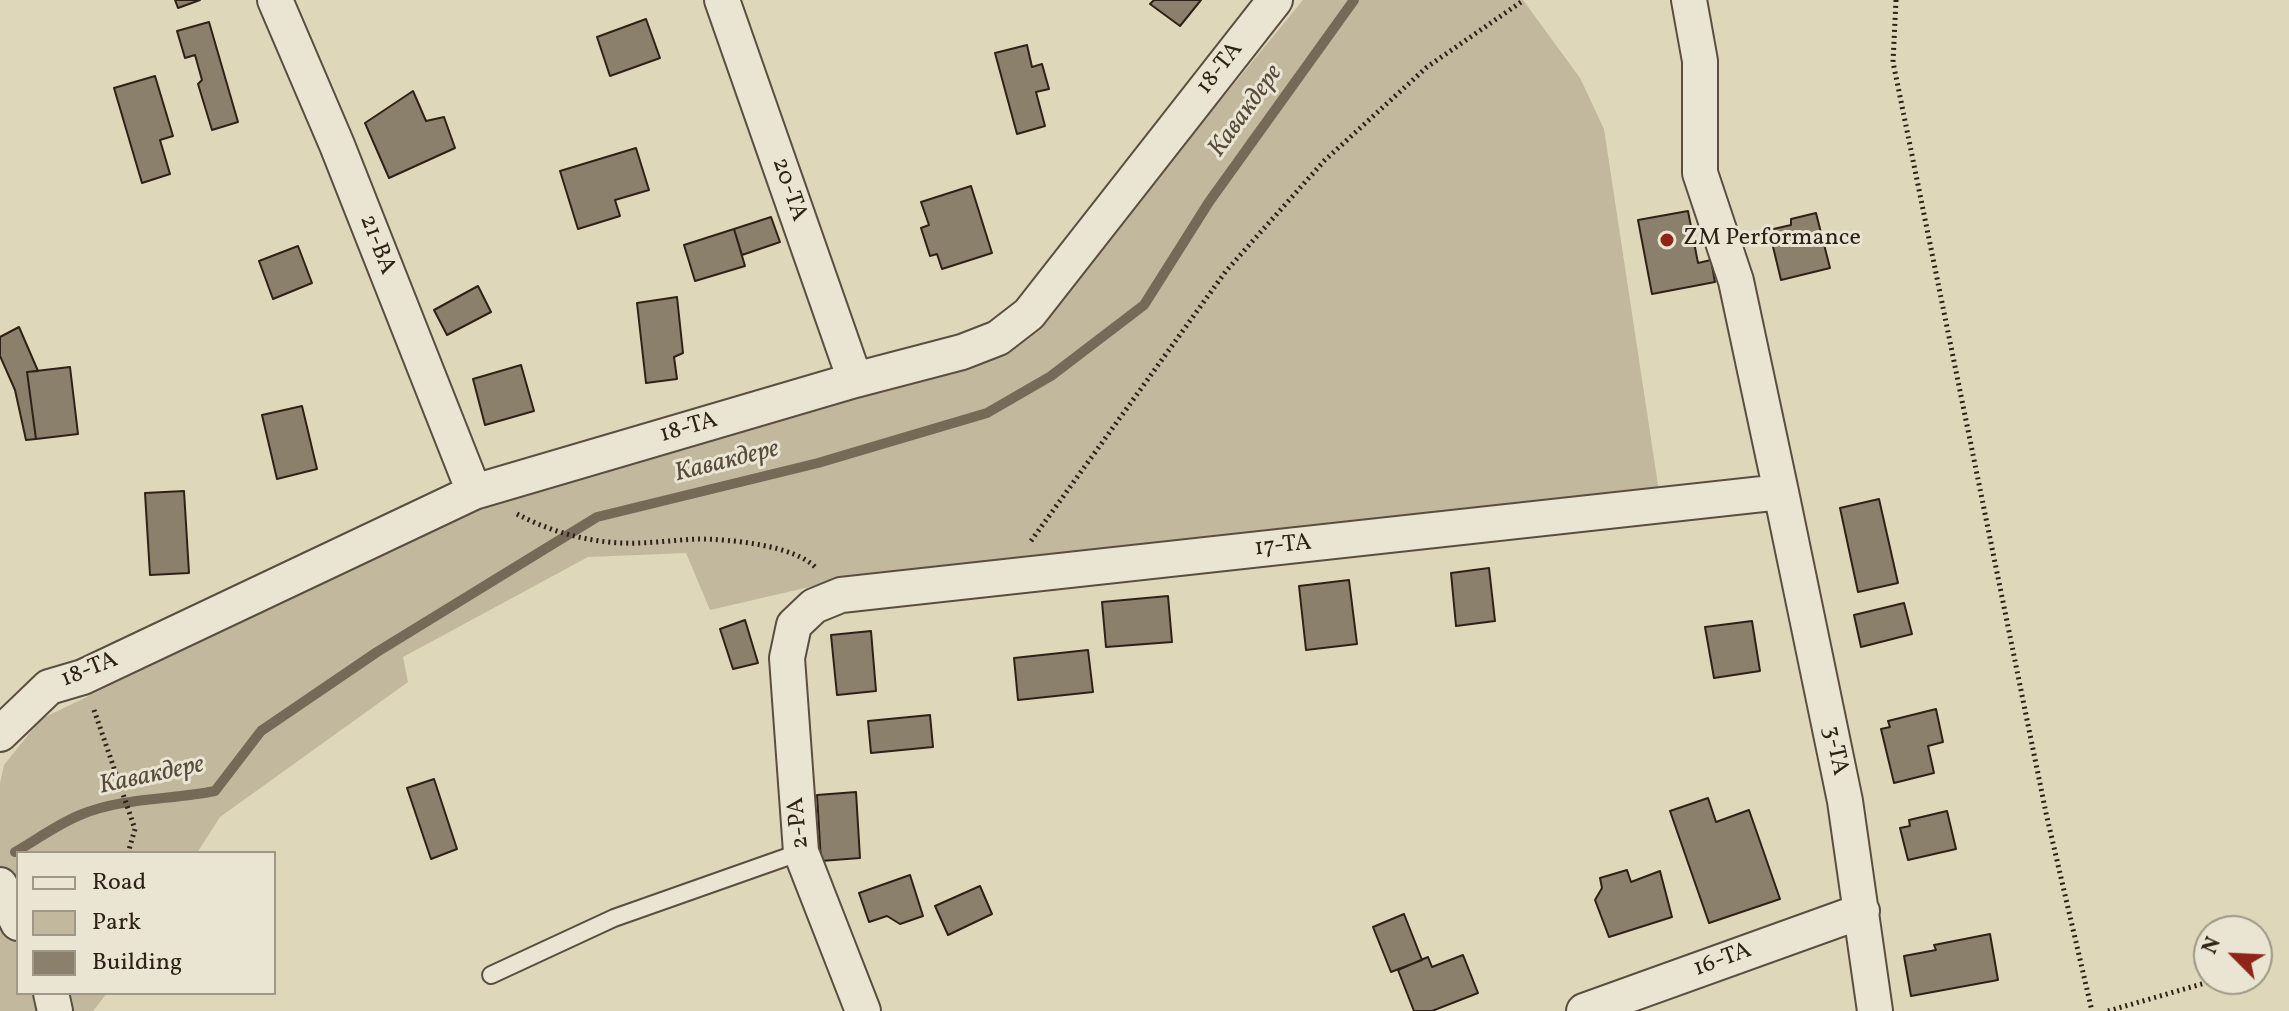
<!DOCTYPE html>
<html>
<head>
<meta charset="utf-8">
<style>
  body { margin:0 }
  #map { position:relative; width:2289px; height:1011px; overflow:hidden; background:#dfd7ba; font-family:Vollkorn,serif }
  canvas { display:block }
  .legend { position:absolute; left:16px; top:851px; width:260px; height:144px; box-sizing:border-box; background:#eae5d2; border:2px solid #9f9787; margin:0; padding:10px 14px; list-style:none; font-size:24px; color:#2f2117 }
  .legend li { display:flex; align-items:center; gap:16px; height:40px }
  .legend b { width:40px; border:2px solid #9f9787 }
  .north { position:absolute; left:2193px; top:915px; width:80px; height:80px; box-sizing:border-box; background:#eae5d2; border:2px solid #9f9787; border-radius:50%; rotate:294deg; font-size:22px; font-weight:700; line-height:32px; text-align:center; color:#2f2117 }
  .north::after { content:''; display:block; margin:auto; width:28px; height:36px; background:#8f2418; clip-path:polygon(50% 0,100% 100%,50% 72%,0 100%) }
</style>
</head>
<body>
<div id="map">
<canvas width="2289" height="1011"></canvas>
<ul class="legend">
<li><b style="height:10px;background:#eae5d2"></b>Road</li>
<li><b style="height:22px;background:#c1b89e"></b>Park</li>
<li><b style="height:22px;background:#8b806c"></b>Building</li>
</ul>
<div class="north">N</div>
</div>
<script>
const context = document.querySelector('canvas').getContext('2d');
context.lineJoin = 'round';
function fill(path, color) {
  context.fillStyle = color;
  context.fill(path, 'evenodd');
}
function trace(path, color, width, dash) {
  context.strokeStyle = color;
  context.lineWidth = width;
  context.lineCap = dash ? 'butt' : 'round';
  context.setLineDash(dash || []);
  context.stroke(path);
}
function drawText(font, color, halo, rows, align = 'center') {
  context.font = font + ' Vollkorn,serif';
  context.lineWidth = 6;
  context.setLineDash([]);
  context.textBaseline = 'middle';
  context.strokeStyle = halo;
  context.fillStyle = color;
  for (const [text, x, y, turn = 0] of rows) {
    context.save();
    context.translate(x, y);
    context.rotate((+turn || 0) * Math.PI / 180);
    context.textAlign = isNaN(turn) ? turn : align;
    if (halo) context.strokeText(text, 0, 0);
    context.fillText(text, 0, 0);
    context.restore();
  }
}
fill(new Path2D(`
  M1303 0H1523L1580 78 1604 129 1660 498 831 582 710 610 686 553 588 557 403 657 408 682 220 817 197 853H18V993H107L93 1011H0V783L4 765 41 719 500 497 1038 322Z`), '#c1b89e');
trace(new Path2D(`
  M15 852C36 840 58 824 80 815 123 797 171 800 215 791L261 731 377 652 597 517 818 463 987 413 1051 376 1144 305 1209 202 1354 0`), '#756958', 10);
const building = new Path2D(`
  M175 0H200L178 8Z
  M1154 0H1201L1180 26 1150 4Z
  M646 19 660 58 610 76 597 37Z
  M209 22 238 122 212 130 198 84 202 80 195 55 185 58 177 31Z
  M1027 45 1032 67 1042 64 1049 89 1036 92 1045 126 1017 134 995 53Z
  M155 76 173 136 160 140 170 174 142 183 114 88Z
  M413 91 426 121 444 117 455 148 389 178 365 123Z
  M636 148 649 190 615 200 620 216 578 229 560 171Z
  M971 186 992 253 942 269 937 254 930 256 921 228 929 225 921 202Z
  M1688 211 1698 263 1711 260 1715 282 1652 294 1638 220Z
  M1816 213 1830 268 1781 280 1769 230 1791 225V219Z
  M771 217 780 242 742 255 734 229Z
  M734 229 745 266 695 281 684 245Z
  M298 246 312 283 273 299 259 261Z
  M478 286 491 312 447 335 434 310Z
  M677 297 683 353 674 357 677 379 646 383 637 303Z
  M19 327 38 371 27 372 36 439 26 440 15 390 0 356V337Z
  M521 365 534 411 485 425 473 379Z
  M70 367 78 434 36 439 27 372Z
  M302 406 317 469 277 479 262 415Z
  M184 491 189 573 150 575 145 493Z
  M1879 499 1898 583 1858 592 1840 508Z
  M1489 568 1495 621 1456 626 1451 573Z
  M1349 580 1357 644 1306 650 1299 586Z
  M1168 596 1172 642 1106 647 1102 602Z
  M1904 603 1912 634 1861 647 1854 615Z
  M745 620 758 663 733 669 720 629Z
  M1752 621 1760 671 1714 678 1705 627Z
  M871 631 876 691 837 695 831 635Z
  M1088 650 1093 692 1018 700 1014 658Z
  M1936 709 1943 742 1928 746 1934 773 1894 783 1881 729 1890 727 1888 721Z
  M930 715 933 747 871 753 868 721Z
  M434 779 457 849 431 859 407 788Z
  M856 792 860 858 821 861 817 795Z
  M1708 798 1716 822 1749 810 1780 899 1709 923 1670 811Z
  M1947 811 1956 849 1908 860 1900 828 1910 826 1909 820Z
  M1627 870 1631 882 1660 871 1672 917 1609 937 1595 900 1602 888 1600 878Z
  M910 875 923 916 900 924 887 916 869 922 859 893Z
  M980 886 992 914 948 935 935 906Z
  M1404 914 1422 960 1391 972 1373 927Z
  M1990 934 1998 980 1911 996 1904 956 1936 950 1934 945Z
  M1463 955 1478 993 1432 1011H1414L1398 970 1428 957 1432 967Z`);
fill(building, '#8b806c');
trace(building, '#2f2117', 2);
const lane = new Path2D(`
  M491 975 614 918 801 852`);
const street = new Path2D(`
  M275 0 337 145 474 492
  M722 0 855 380
  M1689 0 1700 61V173L1736 281 1781 492 1845 801 1875 1011
  M0 734 49 687 83 677 474 492 855 380 962 352 998 338 1029 314 1275 0
  M0 885 18 923
  M51 993 55 1011
  M863 1011 801 852 787 658 794 625 814 606 841 595 1781 492
  M1584 1011 1862 911`);
trace(lane, '#5b4e40', 20);
trace(street, '#5b4e40', 38);
trace(new Path2D(`
  M1896 0 1893 62 2046 813 2092 1011
  M517 514C549 531 587 542 623 543 648 544 673 540 698 539 728 539 795 545 816 568
  M1031 541 1226 271 1324 161 1427 67 1524 0
  M94 710 135 829 128 853
  M2257 965 2263 963
  M2108 1011 2219 979`), '#2f2117', 5, [2, 4]);
trace(lane, '#eae5d2', 16);
trace(street, '#eae5d2', 34);
for (const [x, y, r, color] of [
  [1667,240,8,"#8f2418"]
]) {
  const dot = new Path2D();
  dot.arc(x, y, r, 0, 2 * Math.PI);
  context.fillStyle = color;
  context.fill(dot);
  trace(dot, '#eae5d2', 3);
}
drawText('24px', '#2f2117', '#eae5d2', [
  ["18-ТА",1221,69,-52],
  ["20-ТА",788,190,71],
  ["21-ВА",376,245,69],
  ["18-ТА",689,429,-16],
  ["17-ТА",1283,547,-6],
  ["18-ТА",90,671,-22],
  ["3-ТА",1834,751,78],
  ["2-РА",800,823,-96],
  ["16-ТА",1723,961,-20]
]);
drawText('24px', '#2f2117', '#eae5d2', [
  ["ZM Performance",1683,240]
], 'left');
drawText('italic 26px', '#584b3d', '#eae5d2', [
  ["Кавакдере",1247,112,-54],
  ["Кавакдере",727,463,-14],
  ["Кавакдере",152,777,-12]
]);
</script>
</body>
</html>
